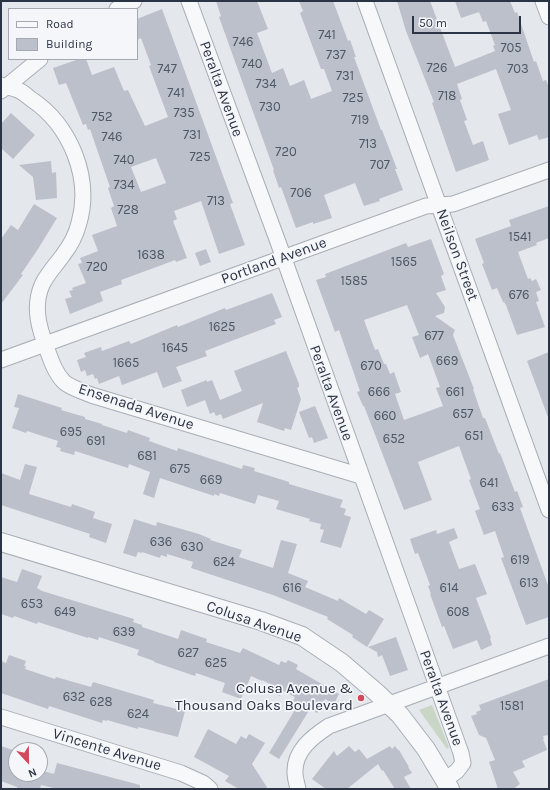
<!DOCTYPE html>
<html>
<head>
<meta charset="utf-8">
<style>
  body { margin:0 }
  #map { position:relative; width:550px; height:790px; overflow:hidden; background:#e4e7ec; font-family:Karla,sans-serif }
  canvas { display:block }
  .frame { position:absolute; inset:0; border:2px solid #2b3445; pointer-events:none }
  .legend { position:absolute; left:8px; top:8px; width:130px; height:52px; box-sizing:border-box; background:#f4f6f9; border:1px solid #a4a8b1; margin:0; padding:5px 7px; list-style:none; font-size:12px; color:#2b3445 }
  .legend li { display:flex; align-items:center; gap:8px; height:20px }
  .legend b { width:20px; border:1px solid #a4a8b1 }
  .north { position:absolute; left:8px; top:742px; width:40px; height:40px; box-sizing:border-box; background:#f4f6f9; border:1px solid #a4a8b1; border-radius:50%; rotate:158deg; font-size:11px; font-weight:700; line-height:16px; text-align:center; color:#2b3445 }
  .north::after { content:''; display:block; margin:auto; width:14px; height:18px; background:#d1495b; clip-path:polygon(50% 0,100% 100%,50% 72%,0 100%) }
  .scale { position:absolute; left:412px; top:16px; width:109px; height:18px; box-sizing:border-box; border:2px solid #2b3445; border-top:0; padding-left:5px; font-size:12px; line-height:14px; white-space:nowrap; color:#2b3445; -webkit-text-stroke:3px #f4f6f9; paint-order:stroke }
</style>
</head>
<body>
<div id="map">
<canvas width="550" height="790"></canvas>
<div class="frame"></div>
<ul class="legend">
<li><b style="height:5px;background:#f7f8fa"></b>Road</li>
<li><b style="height:11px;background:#bbc0ca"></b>Building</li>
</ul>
<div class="north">N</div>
<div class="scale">50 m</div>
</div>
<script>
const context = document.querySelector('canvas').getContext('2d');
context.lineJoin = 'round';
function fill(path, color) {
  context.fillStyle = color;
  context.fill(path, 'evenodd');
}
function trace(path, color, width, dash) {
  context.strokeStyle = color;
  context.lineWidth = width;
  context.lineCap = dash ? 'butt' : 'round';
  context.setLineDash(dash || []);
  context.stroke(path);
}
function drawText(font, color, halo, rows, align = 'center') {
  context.font = font + ' Karla,sans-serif';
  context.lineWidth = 3.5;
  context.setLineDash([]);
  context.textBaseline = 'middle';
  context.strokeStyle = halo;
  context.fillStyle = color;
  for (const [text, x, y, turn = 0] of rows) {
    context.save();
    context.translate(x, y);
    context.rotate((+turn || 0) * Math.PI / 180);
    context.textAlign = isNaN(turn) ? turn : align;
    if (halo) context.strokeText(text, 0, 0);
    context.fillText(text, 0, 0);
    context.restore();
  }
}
fill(new Path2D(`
  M432 705 449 747 447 749 419 710Z`), '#c9d6c5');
fill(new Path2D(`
  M216 1H257L268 29 257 33 272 73 283 68 290 86 304 80 311 99 332 91 324 69H321L300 13 303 11 299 1H333L348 41 350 40 356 57H354L381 130H382L397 169H395L403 190 379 199 380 201 364 206 355 183 324 195 332 218 313 224V222L296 228 281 187 279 188 273 170H274L219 17 221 16Z
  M397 1H430L455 67 495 51 493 46 495 45 486 21 483 22 479 12 461 18 455 1H510L515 13 517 12 534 62 536 61 543 81 546 80 549 88V137L539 140 537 135 509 145 498 114 511 110 496 69 457 84 462 99 460 100 467 120 464 121 473 145 483 141 489 160 456 172 432 103 434 102 406 31Z
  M162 9 233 203 230 204 245 245 219 254 201 201 174 211 177 219 173 221 187 258 176 262 175 260 170 262 121 280 122 284 100 292 103 301 70 314 65 299 72 297 69 291 73 290 72 288 86 283 78 264 82 263 80 258 98 251 92 235 117 226 111 208 114 206 108 188 110 187 90 129 88 130 86 124 83 125 66 83 59 85 53 68 79 59H86L92 75 114 67 124 91 128 90 145 126 168 117 149 66 151 65 141 38 137 40V19ZM156 158 166 183 141 192 131 167Z
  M11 113 35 135 13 159 1 148V124Z
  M51 161 52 173 56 172 57 198 36 200 33 177 19 165Z
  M34 204 57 218 38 249 21 274 23 275 1 304V239L11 225 18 230Z
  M549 206V238L536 243 537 245 518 252 528 279 530 278 532 281 536 279 541 290 536 292 539 301 536 302 545 327 517 335 506 305 504 302H503L497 288 492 290 482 264 484 263 475 239 511 226 509 220Z
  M431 239 444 274 441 276 446 290 436 293 445 307 444 313 435 316 455 330 453 335 474 389H473L483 418H485L499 454 500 453 515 492 517 491 523 507 520 508 549 588V617L526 625 501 558 504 557 495 531 484 535 475 511 480 509 469 480 471 479 459 446 418 462 432 500 404 510 364 406H363L357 392 360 391 339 330 335 332 316 280 326 277 325 274 406 243 408 247ZM407 305 419 335 412 337 420 358 428 354 440 387 436 388 443 406 404 420 395 394 401 392 394 372 390 374 386 364H384L378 349 375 350 364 320Z
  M206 249 211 262 200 266 195 253Z
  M272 293 282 317 274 320 276 324 205 351 207 356 176 367 182 381 163 388 157 372 122 385 119 376 99 384 97 378 95 379 93 374 87 376 85 370 81 372 77 360 86 357 84 353 101 347 102 351 129 341 131 344 177 325 178 327 225 308 226 310Z
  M286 351 299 384V387L297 388 301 399 291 430 285 428 284 431 257 422 263 403 223 419 221 414 216 416 214 412 210 414 205 400 187 407 181 390 207 380V382L212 380 220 400 242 391 234 371Z
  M549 352V416L548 417 527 361Z
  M18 394 62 408 61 410 85 417V419L102 424V425L127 433 128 430 150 438 149 441 177 451 178 448 242 469 243 465 255 468 254 471 289 482V484L343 500 340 507 346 509 344 515 351 517 341 548 320 542 324 530 320 529 321 524 309 521 310 519 276 509 279 501 258 495 255 504 220 493 219 496 214 494V496L160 478 154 498 143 494 150 472 129 464 128 468 75 451 74 455 60 451 61 448 56 447 58 441 27 431 26 433 12 428 19 408 14 407Z
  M315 406 328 438 314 443 312 437 309 438 299 412Z
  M25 464 37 467 29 494 71 507 72 504 95 512 93 518 112 524 106 543 89 537 90 534 1 505V473L20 480Z
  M134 519 156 526 157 522 199 534 211 539 210 540 242 550 239 557 273 568 281 540 297 544 288 573 308 581 305 587 338 601 339 598 366 614 369 610 384 619 367 647 352 637 353 635 327 619 328 617 273 595 191 568 193 562 167 554V557L161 555 160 558 142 552V553L138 552 136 557 123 553Z
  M454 528 458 538 449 542 459 569 475 564 487 594 476 598 491 638H490L492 645 481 650 477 640 453 649 444 626 442 627 430 594H431L428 586 430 585 418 553 415 554 410 539 436 530 437 534Z
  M22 569 42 576 37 588 42 591 134 619 133 622 142 625V627L178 639 181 630 207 639 206 642 240 653 243 648 279 665 281 661 286 663 288 660 298 665 296 669 339 694 334 704 325 699 317 713 310 709 279 759 269 753 299 703 293 701 295 697 283 691 280 696 271 692 274 686 262 680V681L251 676 241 699 222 692 225 683 196 673 195 676 154 662V661L137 655 139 650 99 637 98 640 88 637V638L38 622 37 624 14 616 13 618 1 614V577L17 582Z
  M396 637 408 670 390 676 382 655 378 657 377 652 368 647Z
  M9 655 26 661 24 666H26L25 669 55 679 56 677 91 687 93 682 154 700 153 703 185 711 178 737 138 727V729L107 720V721L103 720 102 723 49 706 48 709 1 693V661L6 663Z
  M549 679V735L543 736 544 739H543L547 750 522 761 525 767 513 772 520 784 513 789H498L489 762 495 760 486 738 479 735 471 716 477 714 476 712 481 710 479 705Z
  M208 729 236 744 241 736 246 739 249 734 265 743 252 764 268 789H239L225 781 229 776 194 757Z
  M1 746 16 751V774H40V770L54 774 57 763 140 785V789H58L41 785 40 789H17V787L1 781Z
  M349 746 355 752 359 749 367 759 390 746 392 749 395 746 398 750H399L409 767H408L412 773 404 777 411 789H395L383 770 382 771 378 764 347 789H326L312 779 334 751 337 756Z`), '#bbc0ca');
const minor = new Path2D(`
  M189 1 278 242 461 753 463 763 457 771 445 780
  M365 1 549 510
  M543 1 549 17
  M117 9 134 1
  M1 85C7 87 13 88 18 90 23 92 27 96 31 99 70 125 92 177 79 223 76 235 70 246 63 255 56 265 47 274 42 285 32 308 40 331 48 352 52 363 56 374 64 382 71 388 82 391 91 395L361 476
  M1 91 40 59
  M1 360 426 206 453 204 549 170
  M1 717 181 773 203 783 210 789
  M298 789C297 784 295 778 295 773 294 751 312 737 329 726L549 646`);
const tertiary = new Path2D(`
  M1 542 261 621 302 636 342 663 377 693 400 715 426 749 450 789`);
trace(minor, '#a9aeb7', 17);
trace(tertiary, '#a9aeb7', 20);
trace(minor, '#f7f8fa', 15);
trace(tertiary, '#f7f8fa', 18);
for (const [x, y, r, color] of [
  [361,698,4,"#d1495b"]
]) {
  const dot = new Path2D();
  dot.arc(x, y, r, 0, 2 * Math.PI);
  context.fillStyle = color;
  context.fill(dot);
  trace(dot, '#f4f6f9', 1.5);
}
drawText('13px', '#4f5766', null, [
  ["741",327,35],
  ["746",243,42],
  ["705",511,48],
  ["737",336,55],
  ["740",252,64],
  ["726",437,68],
  ["747",167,69],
  ["703",518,69],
  ["731",345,76],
  ["734",266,84],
  ["741",176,93],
  ["718",447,96],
  ["725",353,98],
  ["730",270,107],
  ["735",184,113],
  ["752",102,117],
  ["719",360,120],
  ["731",192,135],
  ["746",112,137],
  ["713",368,144],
  ["720",286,152],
  ["725",200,157],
  ["740",124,160],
  ["707",380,165],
  ["734",124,185],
  ["706",301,193],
  ["713",216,201],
  ["728",128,210],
  ["1541",520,237],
  ["1638",151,255],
  ["1565",404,262],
  ["720",97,267],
  ["1585",354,281],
  ["676",519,295],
  ["1625",222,327],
  ["677",434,336],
  ["1645",175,348],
  ["669",447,361],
  ["1665",126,363],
  ["670",371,366],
  ["666",379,392],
  ["661",455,392],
  ["657",463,414],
  ["660",385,416],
  ["695",71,432],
  ["651",474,436],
  ["652",394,439],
  ["691",96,441],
  ["681",147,456],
  ["675",180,469],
  ["669",211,480],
  ["641",489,483],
  ["633",503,507],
  ["636",161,542],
  ["630",192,547],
  ["619",520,560],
  ["624",224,562],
  ["613",529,583],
  ["616",292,588],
  ["614",449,588],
  ["653",32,604],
  ["649",65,612],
  ["608",458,612],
  ["639",124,632],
  ["627",188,653],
  ["625",216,663],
  ["632",74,697],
  ["628",101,702],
  ["1581",512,706],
  ["624",138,714]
]);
drawText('15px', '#2b3445', '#f4f6f9', [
  ["Peralta Avenue",221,89,70],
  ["Neilson Street",457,255,70],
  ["Portland Avenue",274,261,-20],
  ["Peralta Avenue",331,393,70],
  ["Ensenada Avenue",136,407,18],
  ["Colusa Avenue",254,622,19],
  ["Peralta Avenue",441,698,70],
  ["Vincente Avenue",107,750,17]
]);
drawText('15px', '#2b3445', '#f4f6f9', [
  ["Colusa Avenue &",353,689],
  ["Thousand Oaks Boulevard",353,706]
], 'right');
</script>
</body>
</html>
